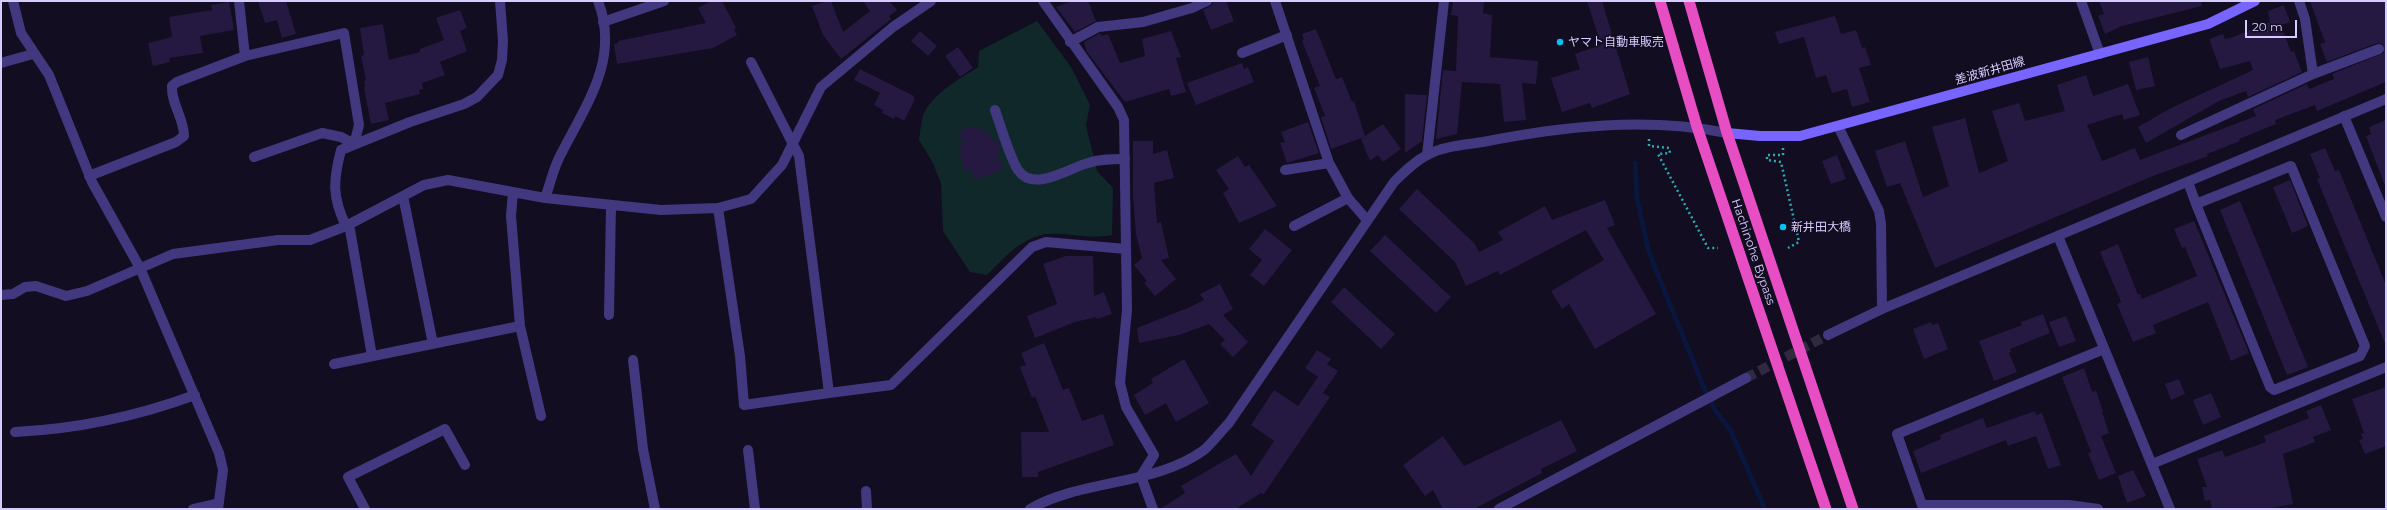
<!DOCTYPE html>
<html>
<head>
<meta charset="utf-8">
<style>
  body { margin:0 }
  #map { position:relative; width:2387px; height:510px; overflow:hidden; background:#120d20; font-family:Montserrat,sans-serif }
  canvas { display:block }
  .frame { position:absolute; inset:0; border:2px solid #d7ccff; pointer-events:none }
  .scale { position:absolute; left:2245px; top:20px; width:52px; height:18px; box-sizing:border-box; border:2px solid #d7ccff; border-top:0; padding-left:5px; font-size:12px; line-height:14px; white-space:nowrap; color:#d7ccff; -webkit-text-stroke:3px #120d20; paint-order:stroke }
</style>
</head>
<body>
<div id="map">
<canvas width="2387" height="510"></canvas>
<div class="frame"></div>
<div class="scale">20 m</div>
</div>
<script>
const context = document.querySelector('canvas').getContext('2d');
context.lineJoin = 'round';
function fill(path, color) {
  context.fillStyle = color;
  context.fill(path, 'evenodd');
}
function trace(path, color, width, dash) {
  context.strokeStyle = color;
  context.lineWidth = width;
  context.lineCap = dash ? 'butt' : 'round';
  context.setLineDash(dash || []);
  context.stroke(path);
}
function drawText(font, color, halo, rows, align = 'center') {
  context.font = font + ' Montserrat,"Noto Sans JP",sans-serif';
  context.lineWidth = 3.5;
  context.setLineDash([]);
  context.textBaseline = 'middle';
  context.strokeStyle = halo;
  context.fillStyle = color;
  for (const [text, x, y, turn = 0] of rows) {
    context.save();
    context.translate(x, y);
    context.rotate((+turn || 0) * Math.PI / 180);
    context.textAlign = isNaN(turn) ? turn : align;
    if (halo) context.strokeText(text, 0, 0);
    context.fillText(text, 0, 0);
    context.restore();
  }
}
fill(new Path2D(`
  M1037 21 1071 67 1090 105 1086 125 1097 171 1113 188 1112 235C1088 240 1070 232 1048 234 1023 236 1003 259 987 275L970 272 943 231 941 184 933 163 919 140C920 132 921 123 923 116 931 94 960 79 978 67L979 51Z`), '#10282a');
trace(new Path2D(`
  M1635 163 1637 199 1648 249 1656 270 1704 388 1715 410 1731 431 1765 509`), '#09163d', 5);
fill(new Path2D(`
  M258 1H286L296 34 282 38 277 20 265 23Z
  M711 1H722L736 28 734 29 737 35 713 48 617 64 614 44 618 43V41L706 23 698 8Z
  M827 1H831L843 32 870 11 863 1H889L897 10 889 16 891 19 841 59 823 35 812 6Z
  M1072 1H1088L1096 21 1075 32 1056 7Z
  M1213 1H1226L1234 21 1211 30 1203 10 1212 5Z
  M1453 1H1484L1483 13 1492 15 1490 57 1538 61 1536 84 1522 83 1526 120 1504 122 1500 84 1462 82 1457 134 1436 139 1443 70 1456 71 1458 16 1451 15Z
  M1587 1H1602L1630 94 1592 108 1590 103 1562 112 1551 78 1580 69 1575 54 1601 45Z
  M2099 1H2201L2202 6 2122 26 2105 34 2098 16 2104 14Z
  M2310 1H2386V82L2317 111 2315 105 2275 120 2276 124 2239 139 2240 141 2207 154 2208 156 2153 176 1935 268 1900 183 1887 187 1875 151 1905 141 1923 197 1949 186 1932 127 1965 118 1979 173 2008 161 1992 111 2019 103 2025 121 2065 111 2057 85 2086 75 2093 96 2128 84 2140 115 2124 120 2122 114 2087 125 2102 161 2135 148 2140 160 2256 116 2253 109 2307 84 2309 89 2334 79 2332 74 2384 53 2383 44 2377 43 2327 62 2320 44 2325 42Z
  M229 2 234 30 200 36 203 53 169 58 170 62 153 66 148 43 172 37 169 17 212 10 211 5Z
  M2284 5 2290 22 2281 25 2291 52 2294 51 2302 72 2248 97 2246 91 2219 101 2146 143 2138 127 2171 108 2253 70 2250 61 2220 69 2209 39 2223 34 2225 39 2233 37 2270 22 2268 11Z
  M460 10 467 28 460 31 467 51 440 62 445 75 422 83 423 89 419 90 420 94 385 103 389 120 371 124 364 88 365 87 364 81 366 80 361 56 364 55 360 28 383 24 389 60 420 52V49L444 40 436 18Z
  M1835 16 1841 34 1856 30 1862 48 1865 47 1871 65 1859 68 1870 102 1852 107 1847 89 1832 93 1826 75 1816 78 1804 37 1779 44 1775 32Z
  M1316 29 1336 79 1342 77 1352 102 1354 101 1365 136 1383 124 1401 149 1383 162 1378 155 1370 161 1361 139 1364 137 1331 149 1321 117 1325 116 1314 88 1320 86 1302 41 1304 40 1302 34Z
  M920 31 937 46 928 56 911 41Z
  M1171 31 1181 57 1176 58 1186 92 1171 96 1169 89 1125 102 1087 52 1084 42 1100 33 1102 36 1108 34 1120 63 1145 56 1142 39Z
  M958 47 973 68 960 77 945 56Z
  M2148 57 2155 86 2136 90 2129 62Z
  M1242 63 1244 69 1248 67 1254 82 1196 105 1187 83Z
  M860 69 914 96V101L904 121 895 116 894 119 882 113 883 110 874 105 880 93 854 80Z
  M1405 94 1427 95 1422 141 1405 153Z
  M2386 120V185L2385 186 2366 136 2371 134 2369 127Z
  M1308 122 1319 153 1287 163 1280 143 1285 142 1281 132Z
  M973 126 989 133 992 141 997 139 1001 152 997 153 1003 169 975 180 970 169 965 171 958 151 962 149 960 143 963 141 959 131Z
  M1133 141H1153V154L1167 150 1174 178 1154 183 1157 223 1161 222 1169 258 1161 260 1176 279 1155 296 1144 283 1147 281 1134 265 1142 258 1136 234 1133 197Z
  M2325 148 2335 171 2339 170 2386 285V346L2317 179 2320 178 2310 154Z
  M1837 155 1846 179 1831 184 1822 161Z
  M1238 156 1245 167 1249 165 1277 206 1239 223 1223 193 1229 189 1216 170Z
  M2290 180 2308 226 2292 233 2273 187Z
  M1417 189 1475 244 1479 252 1503 240 1498 232 1545 206 1552 220 1605 200 1615 225 1607 228 1656 314 1595 349 1569 304 1562 309 1551 291 1604 260 1586 230 1500 275 1498 271 1466 286 1455 262 1399 209Z
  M2240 201 2308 367 2287 375 2220 210Z
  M2194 221 2249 353 2231 361 2208 302 2153 325 2156 333 2133 342 2117 304 2121 302 2100 252 2118 244 2138 295 2140 294 2142 299 2197 276 2185 247 2182 248 2174 229Z
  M1265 229 1292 250 1264 286 1250 275 1262 260 1249 249Z
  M1385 235 1451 297 1436 313 1370 251Z
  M1066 256H1093L1094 296 1104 292 1112 314 1097 319 1096 317 1075 322 1035 338 1027 316 1057 304 1043 264Z
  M1220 284 1233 309 1223 315 1248 342 1233 357 1220 344 1225 340 1209 324 1179 335 1139 343 1137 328 1190 307 1204 300 1200 294Z
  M1344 287 1395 334 1381 349 1331 302Z
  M2043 314 2050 333 2010 349 2011 352 2009 353 2017 372 1994 381 1979 341 2022 325 2021 322Z
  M2066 316 2076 341 2059 347 2049 322Z
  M1931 322 1932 325 1938 323 1948 349 1924 359 1913 329Z
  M1044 343 1063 390 1069 388 1082 421 1103 414 1114 445 1038 472V477H1022L1021 432H1049L1035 396 1032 398 1020 367 1026 365 1021 353Z
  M1317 350 1331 359 1327 364 1338 371 1323 393 1330 397 1264 494 1261 493 1236 509H1160L1185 493 1181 486 1236 454 1251 476 1274 441 1251 425 1274 390 1298 406 1318 377 1305 368Z
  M1184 359 1209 403 1176 422 1166 403 1145 415 1134 395 1153 383 1151 379Z
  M2084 368 2092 392 2096 391 2103 411 2102 412 2109 433 2101 436 2116 473 2099 480 2088 453 2091 452 2062 377Z
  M2179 379 2185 394 2171 400 2165 384Z
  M2386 387V446L2365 454 2359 440 2363 439 2361 434 2364 433 2352 399Z
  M2211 393 2221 417 2203 425 2193 400Z
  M2321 405 2331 430 2313 437 2315 442 2283 454 2293 504 2266 509H2212L2210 500 2205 501 2202 487H2207L2197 459 2222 450 2225 457 2266 442 2264 436 2309 418 2306 411Z
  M2035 411 2036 415 2042 413 2061 465 2048 469 2036 436 2008 446 2006 440 1921 473 1913 451 1941 439 1940 435 1983 418 1987 428Z
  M1561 420 1577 451 1541 469 1542 473 1474 509H1443L1433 490 1425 496 1403 465 1443 436 1464 466Z
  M2133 470 2146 496 2127 503 2118 476Z`), '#251941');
trace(new Path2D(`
  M1746 378 1828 335`), '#302a41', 10, [10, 5]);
trace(new Path2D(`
  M1649 139V146L1669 148 1670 153 1658 154 1708 248H1718
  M1783 148V155H1767V160L1781 162 1799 242 1788 248`), '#2eaab1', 2.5, [2, 3]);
trace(new Path2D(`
  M995 110C1000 124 1010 158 1018 170 1033 193 1069 168 1088 163 1100 159 1112 159 1125 159
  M1838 126 1879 211 1881 224 1882 309
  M2188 182 2196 204 2270 387 2274 390 2360 356 2365 346 2291 166 2196 204`), '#42387f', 10);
trace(new Path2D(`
  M13 1 21 33 49 75 92 182 140 268 219 453 223 470 218 509
  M239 1 245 56
  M1043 1 1118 107 1124 120 1127 310 1120 383 1126 407 1154 455 1141 476
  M1275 1 1329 163 1348 198 1367 220
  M2081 1 2100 54
  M2299 1 2305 19 2313 74
  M603 22 664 1
  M1070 42 1098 27 1143 22 1192 8 1207 1
  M1242 53 1287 35
  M751 62 799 156 829 393 891 385 1032 247 1046 242 1126 249
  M1 63 33 54
  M2344 116 2386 217
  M2181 135 2313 74 2379 49
  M1427 155 1444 1
  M1285 170 1329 163
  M89 176 176 142 184 136C184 118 171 104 172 86L177 82 245 56 344 33 359 125 354 144 341 137 322 133 254 157
  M513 192 511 216 520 326 541 416
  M403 196 433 344
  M545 198C550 185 553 170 559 158 584 107 621 61 598 1
  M718 208 740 356 744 405 829 393
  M349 224 372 356
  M346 226C332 197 333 181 341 150L410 122 464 104 477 97 498 75 502 60 503 41 500 1
  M1294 226 1348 198
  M2058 236 2170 509
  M1 295 13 294 25 287 36 286 66 296 87 291 173 254 278 240H310L346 226 424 185 448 180 545 198 661 210 718 208 751 199 782 165 821 87 893 27 931 1
  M609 315 611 206
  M633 360 643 449 655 509
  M334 364 520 326
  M15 432C76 429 138 416 195 395
  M748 450 755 509
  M2152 464 2386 367
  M866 491 867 509
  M193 509 219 503
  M365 509 348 477 445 429 465 465
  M2098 509 2069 505H1922L1897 434 2104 349`), '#42387f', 10);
trace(new Path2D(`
  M1828 335 1882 309 2386 99
  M1141 476 1153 509
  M1030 509C1082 479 1155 486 1204 450 1213 442 1221 431 1229 423L1394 182C1404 172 1414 162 1427 155 1443 146 1465 145 1483 142 1564 126 1645 117 1727 133
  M1499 509 1746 378`), '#42387f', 10);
trace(new Path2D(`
  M1727 133 1760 136H1800L2208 24 2255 1`), '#7864fe', 10);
trace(new Path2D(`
  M1660 1 1697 127 1826 509
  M1689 1 1727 133 1853 509`), '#e84ec4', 11);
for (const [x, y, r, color] of [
  [1560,42,4,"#01c2f5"],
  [1783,227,4,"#01c2f5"]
]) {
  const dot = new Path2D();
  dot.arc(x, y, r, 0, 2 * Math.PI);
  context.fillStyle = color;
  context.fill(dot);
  trace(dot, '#120d20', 1.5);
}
drawText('12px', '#d7ccff', '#120d20', [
  ["ヤマト自動車販売",1568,42],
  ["新井田大橋",1791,227]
], 'left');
drawText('12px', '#d7ccff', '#120d20', [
  ["差波新井田線",1990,71,-16],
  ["Hachinohe Bypass",1753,252,71]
]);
</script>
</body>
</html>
